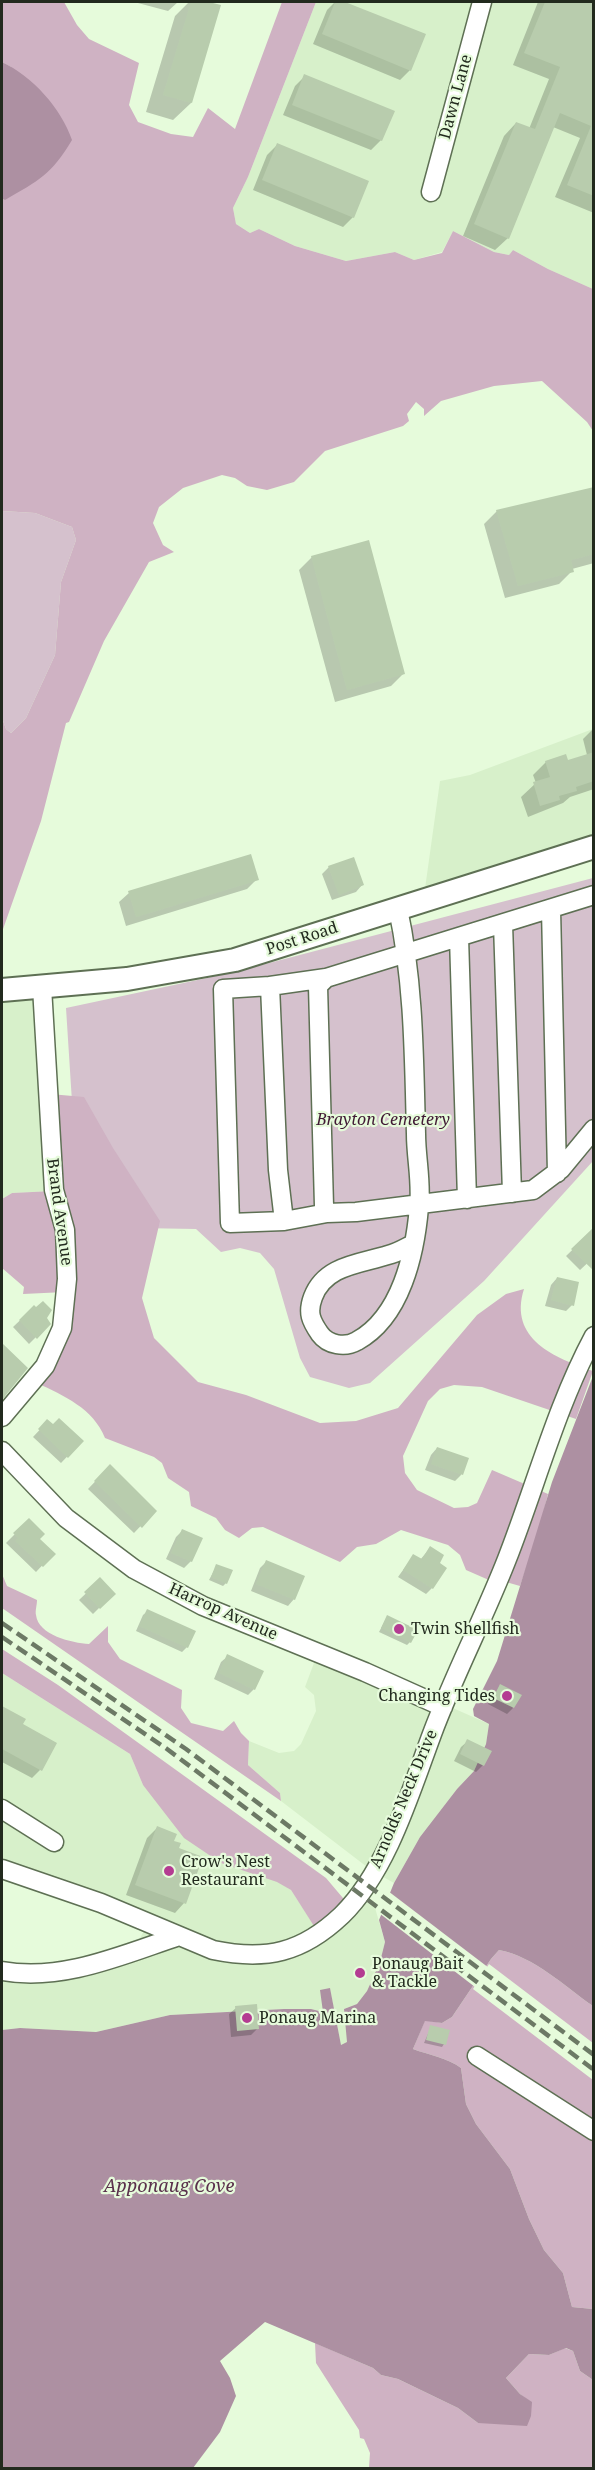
<!DOCTYPE html>
<html>
<head>
<meta charset="utf-8">
<style>
  body { margin:0 }
  #map { position:relative; width:595px; height:2470px; overflow:hidden; background:#e6fbdb; font-family:"Noto Serif",serif }
  canvas { display:block }
  .frame { position:absolute; inset:0; border:3px solid #222a1e; pointer-events:none }
</style>
</head>
<body>
<div id="map">
<canvas width="595" height="2470"></canvas>
<div class="frame"></div>
</div>
<script>
const context = document.querySelector('canvas').getContext('2d');
context.lineJoin = 'round';
function fill(path, color) {
  context.fillStyle = color;
  context.fill(path, 'evenodd');
}
function trace(path, color, width, dash) {
  context.strokeStyle = color;
  context.lineWidth = width;
  context.lineCap = dash ? 'butt' : 'round';
  context.setLineDash(dash || []);
  context.stroke(path);
}
function drawText(font, color, halo, rows, align = 'center') {
  context.font = font + ' "Noto Serif",serif';
  context.lineWidth = 4.5;
  context.setLineDash([]);
  context.textBaseline = 'middle';
  context.strokeStyle = halo;
  context.fillStyle = color;
  for (const [text, x, y, turn = 0] of rows) {
    context.save();
    context.translate(x, y);
    context.rotate((+turn || 0) * Math.PI / 180);
    context.textAlign = isNaN(turn) ? turn : align;
    if (halo) context.strokeText(text, 0, 0);
    context.fillText(text, 0, 0);
    context.restore();
  }
}
fill(new Path2D(`
  M316 2H593V289L548 269 513 250 509 255 494 252 453 231 442 252 414 260 395 252 346 261 295 246 259 229 250 233 236 224 233 208 248 177Z
  M593 729V850L423 903 440 781 470 775Z
  M2 991 45 993 54 1191 12 1193 2 1199Z
  M317 1655 446 1705 489 1724 486 1744 474 1771 457 1789 420 1837 394 1883 371 1870 281 1801 280 1793 248 1765 249 1741 279 1753 294 1751 301 1744 316 1711 314 1695 305 1687Z
  M2 1673 130 1754 143 1785 291 1890 319 1933 353 1908 373 1901 385 1942 380 1962 367 1991 357 2004 344 2009 348 2042 341 2046 330 1989 323 2012 311 2009H284L170 2015 96 2032 20 2028 2 2030V1972L127 1963 147 1925 2 1870Z`), '#d7f0ca');
fill(new Path2D(`
  M2 511 35 513 72 527 76 540 61 582 55 655 26 718 11 733 6 729 2 718Z
  M593 878V1161L484 1281 370 1383 349 1388 310 1377 300 1358 274 1269 260 1253 240 1248 221 1252 196 1229 80 1227 66 1008 235 972Z`), '#d5c1cd');
fill(new Path2D(`
  M2 2H64L77 25 89 39 139 63 129 105 138 122 171 134 193 137 208 108 235 129 282 2H316L248 177 233 208 236 224 250 233 259 229 295 246 346 261 395 252 414 260 442 253 453 231 494 252 509 255 513 250 548 269 593 289V431L587 422 542 381 494 386 441 401 424 416V409L416 402 407 414 409 421 403 426 325 451 294 482 267 490 247 486 235 478 222 475 183 488 159 507 153 523 163 545 174 552 149 562 104 641 69 722 66 723 41 821 2 932V718L6 729 11 733 26 718 55 655 61 582 76 540 72 527 35 513 2 511V199L5 200 11 67 2 62Z
  M50 1094 84 1097 113 1148 160 1221 142 1298 154 1338 198 1382 246 1395 320 1423 356 1421 398 1408 477 1315 506 1294 524 1289C508 1339 555 1358 593 1371L576 1419 482 1387 454 1385 440 1389 428 1401 403 1456 405 1473 417 1490 454 1508 468 1507 477 1503 492 1470 548 1494 538 1534 520 1586 499 1580 498 1584 466 1570 460 1555 448 1545 401 1530 376 1544 357 1547 340 1562 263 1527 252 1528 239 1538 225 1530 216 1518 191 1506 189 1492 168 1478 162 1463 154 1457 105 1438C93 1408 64 1396 37 1383L65 1292 23 1294 24 1287 2 1268V1199L12 1193 53 1191Z
  M2 1574 7 1586 37 1600C37 1605 35 1611 36 1615 38 1635 72 1643 89 1644L108 1626V1642L120 1659 182 1690 181 1708 191 1723 223 1731 234 1721 241 1733 249 1741 248 1765 280 1793 281 1801 2 1608Z
  M2 1649 58 1685 326 1878 348 1904 319 1934 291 1890 277 1882 221 1863 184 1838 143 1785 130 1754 2 1673Z
  M499 1950C535 1957 564 1986 593 2006V2043L489 1964 473 1989 593 2080V2309L572 2307 563 2273 544 2250 529 2219 510 2169 476 2124 466 2104 461 2068C448 2058 429 2055 413 2049L425 2020 442 2023 452 2017 491 1959Z
  M315 2343 373 2368 381 2375 398 2379 458 2408 478 2423 531 2403 520 2394 506 2378 529 2354 549 2355 565 2348 573 2351 580 2371 593 2380V2468H369L370 2453 364 2439 360 2438 359 2430 316 2363Z`), '#cfb2c3');
fill(new Path2D(`
  M2 62C33 77 61 108 72 140 52 174 38 181 5 200L2 199Z
  M593 1376V2006C564 1986 535 1957 499 1950L491 1959 452 2017 442 2023 425 2021 413 2049C429 2055 448 2058 461 2068L466 2104 476 2124 510 2169 529 2219 544 2250 563 2273 572 2307 593 2309V2380L580 2371 573 2351 566 2348 549 2355 529 2354 506 2378 520 2394 532 2402 531 2416 527 2426 478 2423 458 2408 398 2379 381 2375 373 2368 265 2322 220 2361 230 2378 236 2396 220 2432 193 2468H2V2030L20 2028 96 2032 170 2015 284 2009H311L323 2012 320 1990 330 1988 341 2045 347 2042 344 2009 357 2004 367 1991 380 1962 385 1942 379 1920 394 1883 420 1837 457 1789 474 1771 486 1744 489 1724 474 1716 473 1709 497 1661 552 1482Z`), '#ad90a2');
fill(new Path2D(`
  M388 1891 489 1968 475 1987 379 1913Z`), '#e6fbdb');
fill(new Path2D(`
  M134 2H178L168 11Z
  M189 2H204L219 6 191 103 173 120 146 112 175 16Z
  M335 2H341L424 35 410 70 400 80 313 44 327 10Z
  M538 2H594V213L555 197 580 138 553 127 508 238 495 250 463 236 504 136 516 123 529 129 549 79 513 65Z
  M305 76 381 140 371 150 283 115 295 86Z
  M277 145 353 217 343 227 253 190 267 155Z
  M594 488V563L572 569V571L559 584 505 598 484 524 497 511Z
  M312 557 404 673 391 686 335 702 299 570Z
  M594 728V789L570 797 563 803 528 817 521 797 536 783 533 775 546 762H567L587 755 583 739Z
  M329 867 362 885 356 892 332 900 322 874Z
  M257 879 247 889 126 926 119 902 129 893Z
  M594 1229V1257L580 1270 566 1256Z
  M557 1278 572 1305 566 1311 545 1306 551 1285Z
  M34 1307 49 1324 29 1344 13 1327Z
  M7 1350 6 1392 2 1397V1356Z
  M47 1422 82 1441 61 1463 33 1437Z
  M437 1448 467 1459 461 1475 455 1481 425 1470 431 1455Z
  M110 1466 155 1511 134 1533 88 1489Z
  M29 1520 38 1539 53 1554 36 1572 6 1543Z
  M182 1531 191 1561 184 1568 166 1559 176 1537Z
  M430 1548 432 1588 426 1594 398 1577 413 1556 420 1560Z
  M267 1561 294 1599 288 1606 251 1591 260 1568Z
  M217 1565 226 1583 223 1586 209 1580Z
  M100 1580 113 1594 93 1614 79 1600Z
  M148 1611 187 1647 182 1652 136 1631 143 1615Z
  M387 1617 410 1642 407 1645 379 1632Z
  M228 1656 254 1689 248 1695 214 1679 221 1662Z
  M501 1686 513 1708 507 1714 488 1704Z
  M2 1708 24 1720 21 1725 40 1770 32 1778 2 1762Z
  M468 1741 483 1765 476 1772 454 1761 461 1747Z
  M157 1828 177 1849 184 1903 175 1913 126 1895 147 1838Z
  M236 2008 257 2029 251 2035 231 2037 229 2014Z
  M431 2027 444 2044 442 2047 424 2043Z`), '#0003');
fill(new Path2D(`
  M191 2H209L221 5 192 103 163 95Z
  M335 2H345L426 34 411 71 322 34Z
  M545 2H594V196L567 185 591 126 560 113 509 239 474 224 516 122 535 129 560 67 524 53Z
  M304 74 395 111 382 141 292 105Z
  M277 143 369 181 354 218 262 180Z
  M594 487V554L571 560 574 572 518 586 496 510Z
  M369 540 405 674 347 690 311 556Z
  M594 752V781L576 787 577 791 559 796 560 800 540 806 533 782 550 777 545 761 566 754 568 760Z
  M251 854 259 880 136 917 128 891Z
  M354 857 364 885 339 895 328 866Z
  M594 1227V1271L571 1249Z
  M557 1277 579 1282 574 1306 551 1300Z
  M43 1301 52 1310 47 1318 51 1324 37 1339 19 1320 34 1305 36 1307Z
  M2 1343 28 1368 2 1400Z
  M59 1418 84 1441 68 1458 38 1429 47 1419 53 1424Z
  M437 1447 469 1458 463 1475 431 1464Z
  M110 1464 157 1511 142 1528 94 1481Z
  M29 1518 45 1534 40 1539 56 1554 43 1567 15 1541 18 1538 13 1533Z
  M182 1529 203 1538 192 1562 171 1553Z
  M430 1546 444 1555 440 1563 447 1568 433 1589 403 1570 413 1554 422 1559Z
  M266 1560 305 1576 295 1600 256 1584Z
  M216 1564 233 1570 227 1584 211 1577Z
  M100 1577 116 1594 100 1609 84 1592Z
  M147 1609 196 1631 188 1648 139 1626Z
  M387 1615 418 1630 411 1643 381 1628Z
  M227 1654 264 1671 255 1690 219 1673Z
  M500 1684 522 1695 514 1708 493 1698Z
  M2 1706 26 1719 23 1724 57 1743 42 1771 2 1749Z
  M467 1739 492 1751 484 1766 460 1754Z
  M157 1826 177 1834 174 1841 181 1843 179 1848 203 1857 186 1904 135 1885Z
  M257 2004 259 2029 237 2031 235 2006Z
  M430 2025 450 2030 446 2045 426 2040Z`), '#b8ccad');
const minor = new Path2D(`
  M431 192 482 2
  M594 895 326 978 318 986 324 1206 327 1213 356 1212 533 1190 561 1169 594 1129
  M398 909C414 983 414 1058 416 1134 416 1158 422 1183 419 1207 415 1254 401 1317 357 1341 345 1348 328 1345 320 1334 311 1321 307 1313 313 1297 325 1265 360 1264 388 1255 397 1253 405 1248 413 1244
  M551 909 557 1173
  M503 924 512 1193
  M459 937 467 1199
  M326 978 270 986 278 1170 284 1221 327 1213
  M270 986 223 989 230 1223 284 1221
  M2 1417 45 1366 62 1328 67 1279 65 1230 54 1190 42 987
  M2 1451 66 1518 134 1569 203 1606 365 1672 443 1707
  M2 1809 54 1842
  M2 1869 101 1903 213 1950C266 1961 302 1953 342 1915 387 1871 410 1793 432 1734 454 1675 484 1618 507 1559 536 1485 556 1407 594 1336
  M2 1971C62 1982 122 1955 179 1936
  M477 2056 594 2131`);
const major = new Path2D(`
  M2 990 127 979 235 960 594 847`);
trace(minor, '#5e7054', 21);
trace(major, '#5e7054', 26);
trace(minor, '#fff', 18);
trace(major, '#fff', 22);
trace(new Path2D(`
  M2 1623 186 1749 594 2055
  M2 1637 167 1749 594 2070`), '#6c7965', 4.5, [12, 6]);
for (const [x, y, r, color] of [
  [399,1629,6,"#b43c92"],
  [507,1696,6,"#b43c92"],
  [169,1871,6,"#b43c92"],
  [360,1973,6,"#b43c92"],
  [247,2018,6,"#b43c92"]
]) {
  const dot = new Path2D();
  dot.arc(x, y, r, 0, 2 * Math.PI);
  context.fillStyle = color;
  context.fill(dot);
  trace(dot, '#e6fbdb', 2);
}
drawText('16px', '#222a1e', '#e6fbdb', [
  ["Dawn Lane",456,97,-75],
  ["Post Road",302,939,-18],
  ["Brand Avenue",59,1212,82],
  ["Harrop Avenue",223,1612,24],
  ["Arnolds Neck Drive",404,1799,-67]
]);
drawText('italic 16px', '#401934', '#e6fbdb', [
  ["Brayton Cemetery",383,1120]
]);
drawText('16px', '#222a1e', '#e6fbdb', [
  ["Twin Shellfish",411,1629],
  ["Changing Tides",495,1696,"right"],
  ["Crow's Nest",181,1862],
  ["Restaurant",181,1880],
  ["Ponaug Bait",372,1964],
  ["& Tackle",372,1982],
  ["Ponaug Marina",259,2018]
], 'left');
drawText('italic 18px', '#5a314c', '#e6fbdb', [
  ["Apponaug Cove",169,2187]
]);
</script>
</body>
</html>
